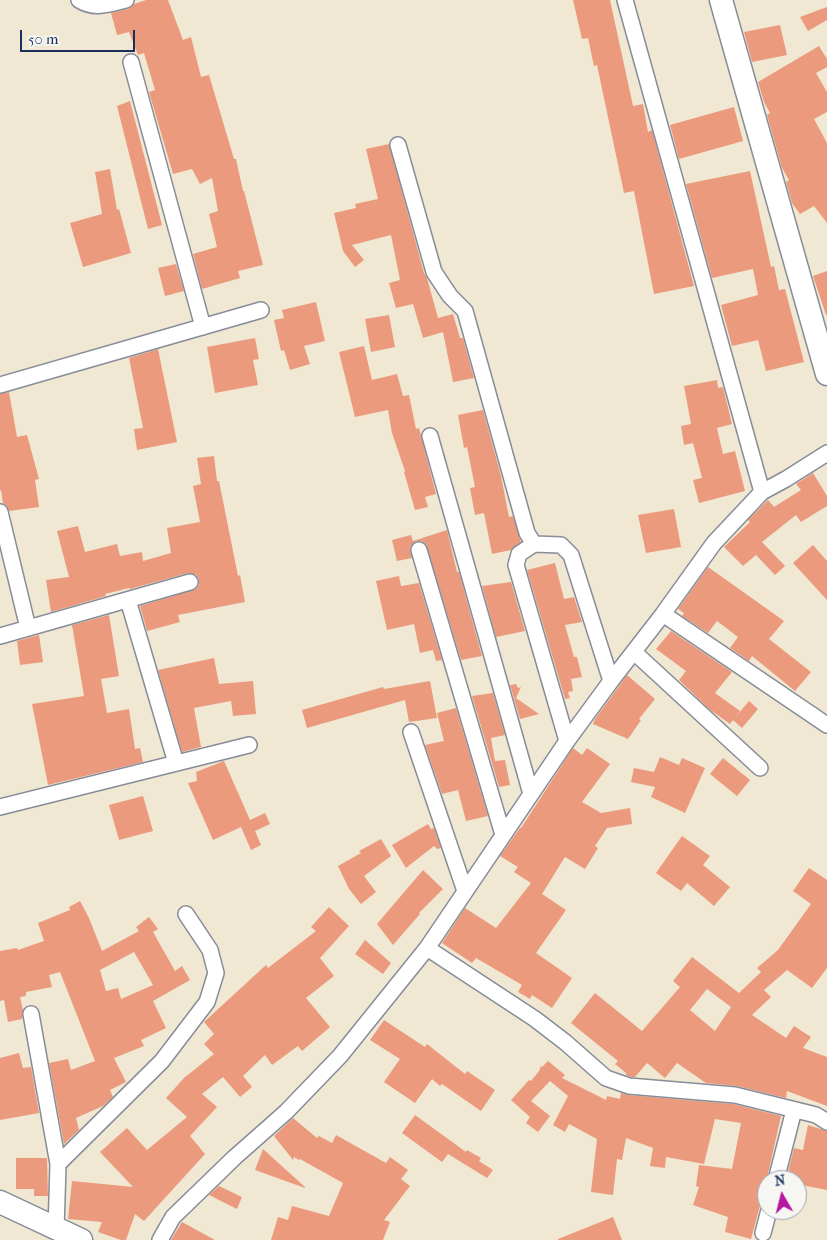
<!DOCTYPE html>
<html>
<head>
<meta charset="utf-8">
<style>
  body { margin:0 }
  #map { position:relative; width:827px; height:1240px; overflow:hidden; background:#f0e8d2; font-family:"IM FELL French Canon",serif }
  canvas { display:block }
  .north { position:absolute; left:757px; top:1170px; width:50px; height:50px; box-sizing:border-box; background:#f6f6f2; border:1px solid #9ea6b7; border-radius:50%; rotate:352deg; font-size:14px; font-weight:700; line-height:20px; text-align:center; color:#1b2f5e }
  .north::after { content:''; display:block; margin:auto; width:18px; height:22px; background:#b5179e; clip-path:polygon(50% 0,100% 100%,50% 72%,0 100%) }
  .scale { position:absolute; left:20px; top:30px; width:115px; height:22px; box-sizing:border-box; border:2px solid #1b2f5e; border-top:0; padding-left:6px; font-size:15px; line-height:18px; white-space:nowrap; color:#1b2f5e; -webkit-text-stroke:4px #f6f6f2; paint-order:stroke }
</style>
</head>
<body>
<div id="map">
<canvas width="827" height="1240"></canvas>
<div class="north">N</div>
<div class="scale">50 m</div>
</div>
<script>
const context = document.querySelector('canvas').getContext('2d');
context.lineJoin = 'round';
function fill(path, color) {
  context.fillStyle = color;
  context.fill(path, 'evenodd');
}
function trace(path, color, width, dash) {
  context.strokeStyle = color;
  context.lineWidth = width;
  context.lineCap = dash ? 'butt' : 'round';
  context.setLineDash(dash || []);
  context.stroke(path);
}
fill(new Path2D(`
  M146 0H168L183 40 191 37 201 77 209 75 234 159H236L243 191H244L263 265 238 271 240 278 202 289 193 254 217 247 209 214 218 211 212 178 200 184 192 169 173 174 149 92 155 90 144 53 138 55 129 32 117 35 111 13 128 9 134 4Z
  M573 0H610L633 106 643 104 648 132 652 130 694 286 654 294 634 191 624 193 597 65 594 66 588 38 582 39Z
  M827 7V20L808 31 800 17Z
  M780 25 787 55 752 62 744 32Z
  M819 46 827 59V67L816 73 827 92V112L814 119 827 143V223L814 206 800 214 792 203 786 182 789 180 782 168 767 115 770 113 764 102 758 82Z
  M130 101 162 225 148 229 117 106Z
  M734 107 743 141 679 159 670 125Z
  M389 144 424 273 427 278 438 318 453 314 460 338H463L474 378 453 382 443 332 423 338 413 304 396 308 389 283 400 280 391 235 352 245 364 260 355 267 343 251 334 213 356 208 355 204 378 199 366 149Z
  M110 169 117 210 119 209 131 253 83 267 70 223 102 214 95 172Z
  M750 171 771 267 774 266 779 290 785 289 804 362 766 371 758 340 732 346 721 305 758 295 753 269 712 278 686 184Z
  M176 264 184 291 165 296 158 268Z
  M827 271V315H826L813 276Z
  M316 302 325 341 304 346 310 364 290 370 284 350 281 351 274 320 284 318 282 310Z
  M389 315 395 347 371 352 365 319Z
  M255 338 259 359 253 360 258 385 215 393 207 347Z
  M364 346 372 380 397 374 403 396 409 395 416 429 419 428 436 494 425 497 428 507 415 510 404 472 405 471 392 433 388 410 355 417 339 352Z
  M158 349 177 442 137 450 134 429 143 428 129 358Z
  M717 380 718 388 723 387 732 424 717 428 723 454 735 451 745 491 699 503 693 480 702 478 693 443 684 445 681 426 691 424 684 386Z
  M9 392 17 437 27 435 39 479 35 480 39 507 9 511 7 506 3 503 1 490 0 491V394Z
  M483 410 501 476 509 517 513 516 521 542 511 550 492 554 484 513 475 515 470 488 475 487 467 447 464 448 458 415Z
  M214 456 217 481H219L238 576 240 575 245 602 178 615 180 622 147 631 140 606 196 589 199 585V579L196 575 188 573 130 589 129 588 105 594 106 596 51 612 46 580 69 577 57 531 78 526 85 552 117 544 120 556 142 552 143 561 171 553 167 528 200 522 193 486 201 484 197 458Z
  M813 473 827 496V506L801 522 796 515 762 542 785 566 775 575 756 555 743 566 724 547 750 522 748 520 768 500 774 507 801 490 796 484Z
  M674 509 681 547 646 553 638 515Z
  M447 530 457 572H459L482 656 461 660 426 544 422 541H416L410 547 412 558 397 561 392 540 411 535 413 541Z
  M813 545 827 561V600L793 563Z
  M555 563 564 599 574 597 582 622 565 625 574 657H577L582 677 571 679 573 691 568 692 570 698 565 699 527 570Z
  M708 567 784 621 769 639 811 672 795 691 752 656 749 661 730 648 738 637 717 621 708 633 682 616 684 613 678 609Z
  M399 576 401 586 419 583 442 660 436 661 433 650 420 653 414 624 387 630 376 581Z
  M511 582 525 631 496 637 482 586Z
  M109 615 119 676 101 679 107 713 129 709 135 749 140 748 143 762 48 785 32 704 84 696 72 625Z
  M671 631 732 672 715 693 740 711 730 724 709 709 679 680 686 671 656 649Z
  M39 635 43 662 20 665 17 641Z
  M214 658 219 684 253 681 256 714 233 716 231 701 194 708 201 747 182 752 158 670Z
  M627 675 655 699 639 719 641 720 628 739 593 724 595 719Z
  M430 681 437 718 409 722 405 700 307 728 302 710 383 687 384 689Z
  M516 684 518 688 521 687 516 698 539 714 520 719 510 685Z
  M493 693 505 735 491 738 495 761 505 760 510 785 499 787 472 696Z
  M749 701 758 709 742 728 733 720Z
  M456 708 488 816 466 821 458 790 442 794 425 745 444 741 437 713Z
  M573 748 582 755 587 748 610 764 582 802 601 813 630 808 632 824 607 828 595 846 598 848 585 869 565 857 542 894 566 910 536 953 572 978 552 1008 532 995 530 999 518 992 522 985 476 958 472 963 442 943 465 908 496 928 531 883 514 872 518 867 500 856 520 828H521Z
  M660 757 679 765 682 758 705 768 685 813 651 797 655 787 631 782 634 768 654 772Z
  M723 758 750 780 737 796 710 774Z
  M224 761 250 820 265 813 270 824 255 831 261 845 251 850 241 827 213 840 188 783 197 781 196 772Z
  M143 796 153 831 119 840 109 805Z
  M428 824 431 829 434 828 441 848 437 849 434 846 406 868 392 845Z
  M682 836 710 856 703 865 730 887 714 906 687 883 681 891 656 873Z
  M381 839 391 856 364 876 376 892 361 904 349 889 338 866 361 853 359 851Z
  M809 868 827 880V968L812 988 787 970 764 990 771 997 752 1015 786 1038 794 1026 811 1037 803 1048 827 1057V1106L787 1091 786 1098 737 1086 706 1083 677 1063 665 1078 647 1063 635 1077H631L626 1075V1073L615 1064 618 1061 571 1023 595 993 642 1031 680 987 673 981 692 957 739 993 761 972 757 968 778 950 811 904 793 891ZM707 989 731 1007 715 1031 690 1010Z
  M423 870 443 889 419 913 420 914 393 945 377 924Z
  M80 901 89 918 102 951 139 931 136 927 149 917 158 929 153 932 175 971 182 966 190 980 153 1001 166 1028 141 1040 144 1046 114 1058 126 1082 110 1090 113 1097 103 1106 76 1118 79 1130 64 1144 49 1063 68 1059 71 1070 95 1061 60 972 49 975 52 987 26 992V996L20 997 23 1010 22 1019 8 1022 4 1000 0 1001V951L17 948 18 950 44 941 38 923 70 910 69 907ZM134 952 153 985 121 999 118 988 106 991 100 970Z
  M329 907 349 926 320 958 334 976 306 998 330 1027 302 1051 298 1046 272 1065 265 1055 243 1076 252 1087 240 1097 223 1077 202 1094 217 1107 190 1136 205 1154 144 1221 135 1214 126 1240H121L98 1232 102 1222 68 1219 72 1181 133 1187 100 1152 127 1128 147 1150 187 1117 166 1098 184 1078 214 1054 204 1044 214 1034 204 1022 266 965 268 968 316 931 311 927Z
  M365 940 391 963 383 974 355 954Z
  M384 1020 425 1047 427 1044 465 1074 467 1071 495 1090 481 1111 442 1084 440 1086 432 1079 415 1103 384 1082 400 1059 370 1040Z
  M19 1053 23 1068 31 1067 39 1113 0 1120V1058Z
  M548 1061 565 1075 562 1078 606 1100 607 1096 620 1099 621 1093 628 1095 733 1104 781 1116 767 1178V1193L764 1202H761L751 1239 725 1232 728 1217 693 1205 699 1187 696 1186 699 1165 732 1169 741 1123 715 1119 704 1164 666 1157 665 1168 650 1166 653 1148 626 1138 622 1160 617 1159 613 1195 591 1192 597 1139 569 1124 565 1132 553 1125 568 1096 550 1081 531 1101 550 1116 538 1132 526 1123 530 1117 511 1100 529 1080 531 1081 539 1071 541 1066 542 1067Z
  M415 1115 466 1152 467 1150 481 1158 479 1161 493 1170 487 1178 448 1154 442 1162 402 1133Z
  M293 1118 317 1138 319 1136 332 1143 336 1135 386 1163 390 1157 408 1170 401 1179 410 1186 384 1220 390 1222 383 1240H271L278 1217 288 1220 292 1206 329 1216 343 1183 300 1159 299 1160 294 1157 293 1160 274 1136Z
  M808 1125 827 1131V1190L797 1184V1180H786L794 1148 803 1150Z
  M263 1149 305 1187V1188L255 1170Z
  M16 1158H47L48 1196H34V1189H16Z
  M219 1186 242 1197 237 1209 209 1195Z
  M613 1217 622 1240H558V1239Z
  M182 1222 215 1240H171Z`), '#eb9a7e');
const street = new Path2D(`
  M79 0C95 10 109 4 126 0
  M625 0 762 492
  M131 62 203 327
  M398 145 434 272 450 296 465 311 527 533 534 544 561 545 571 555 611 681
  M0 385 261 310
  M430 436 531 794
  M0 512 28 628
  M534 544 519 554 516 565 567 741
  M419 550 503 835
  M128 600 176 763
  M663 614 827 725
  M0 636 190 582
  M634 652 760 768
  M411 732 465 891
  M0 807 249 745
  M427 948 535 1019 565 1042 606 1078 629 1086 735 1095 816 1115 827 1122
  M31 1014 58 1164 56 1230
  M58 1164 162 1061 207 1002 216 973 210 950 186 914
  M776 1180 794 1110
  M763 1233 769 1210
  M160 1240 173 1217 235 1157 286 1112 340 1056 427 948 567 741 611 681 663 614 714 543 762 492 786 479 827 453`);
const secondary = new Path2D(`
  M721 0 827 374
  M0 1202 81 1240`);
trace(street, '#868c98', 18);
trace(secondary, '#868c98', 25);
trace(street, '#fff', 15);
trace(secondary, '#fff', 22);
</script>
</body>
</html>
